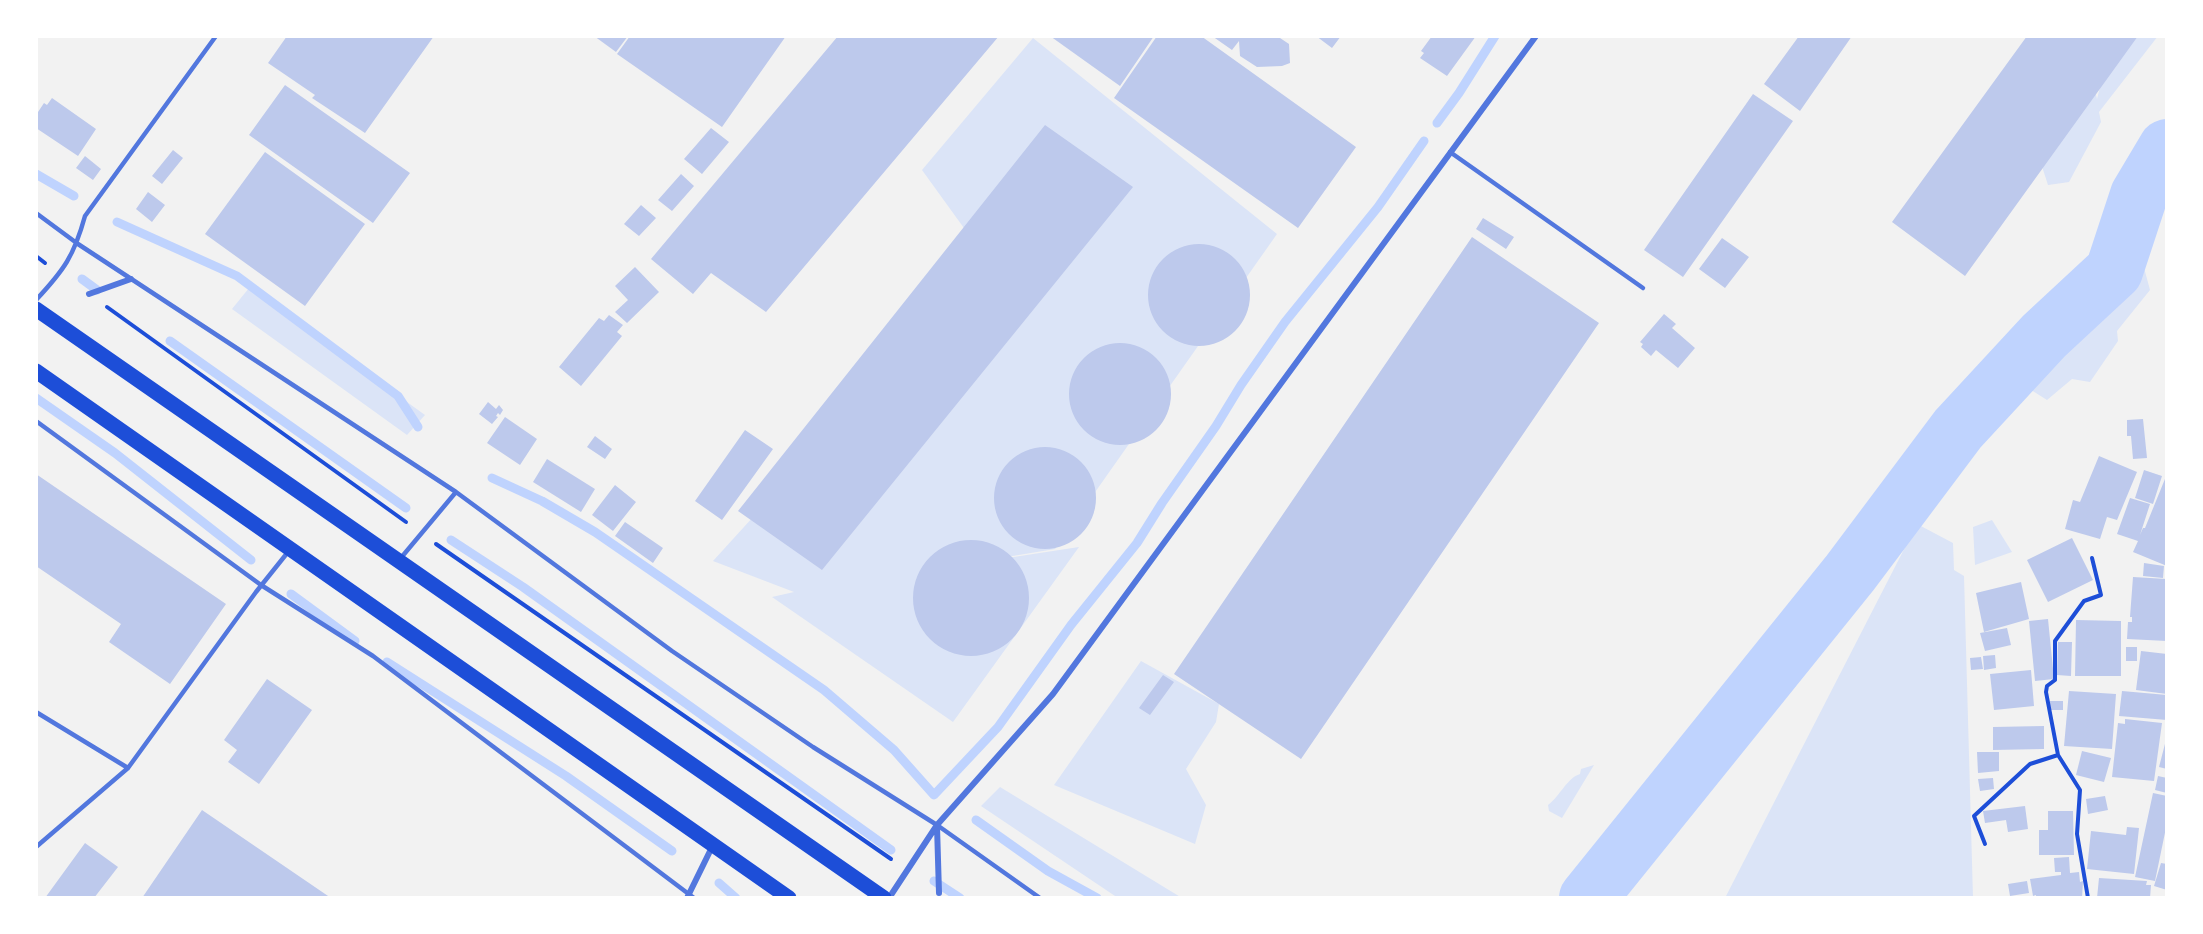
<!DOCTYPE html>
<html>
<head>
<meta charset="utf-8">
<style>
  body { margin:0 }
  #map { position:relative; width:2203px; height:934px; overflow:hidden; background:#f2f2f2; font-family:Roboto,sans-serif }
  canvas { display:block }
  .frame { position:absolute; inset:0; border:38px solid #fff; pointer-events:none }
</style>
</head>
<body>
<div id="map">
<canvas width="2203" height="934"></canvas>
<div class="frame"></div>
</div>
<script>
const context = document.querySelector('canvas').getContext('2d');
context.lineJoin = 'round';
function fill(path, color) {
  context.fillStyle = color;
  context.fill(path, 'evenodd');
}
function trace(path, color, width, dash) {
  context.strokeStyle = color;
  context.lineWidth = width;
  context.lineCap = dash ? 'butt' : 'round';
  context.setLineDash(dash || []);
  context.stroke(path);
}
fill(new Path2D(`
  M2113 36H2158L2099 112 2101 122 2069 182 2048 185 2036 148 2090 70 2097 99Z
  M1033 38 1277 234 1055 549 922 571 1079 547 953 722 772 597 794 592 713 561 987 260 922 170Z
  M2143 264 2150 290 2117 331 2118 341 2090 382 2072 379 2047 400 2028 388Z
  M249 288 425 415 407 435 232 309Z
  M1992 520 2012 552 1975 565 1973 527Z
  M1917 524 1953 543 1954 570 1964 576 1973 898H1725Z
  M1141 661 1219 704 1216 722 1186 769 1206 805 1195 844 1054 785Z
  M1594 765 1562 818 1549 811 1548 805C1560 796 1567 778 1580 774L1581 769Z
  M1000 787 1182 898H1118L981 806Z`), '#dbe4f7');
trace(new Path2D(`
  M1437 123 1459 93 1495 36
  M36 174 74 196
  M117 222 237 276 398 396 418 427
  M82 279 97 290
  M170 341 406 508
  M36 398 115 453 251 560
  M492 478 542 501 595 532 824 690 894 750 934 795 998 727 1071 625 1137 543 1162 503 1216 426 1241 385 1285 322 1378 207 1424 141
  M451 540 523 587 891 850
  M291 594 355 641
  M387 662 566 776 672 851
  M976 820 1048 871 1097 898
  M934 881 960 898
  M719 883 736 898`), '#bfd3fe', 9);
trace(new Path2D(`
  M1588 898 1850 573 1958 429 2044 336 2114 271 2139 195 2167 148`), '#bfd3fe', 58);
fill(new Path2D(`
  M287 36H434L365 133 312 98 315 95 268 63Z
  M594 36H628L616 52Z
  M630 36H786L722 127 617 54Z
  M838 36H999L766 312 711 273 693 294 651 259Z
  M1050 36H1154L1120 86Z
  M1157 36H1201L1356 147 1298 228 1114 98Z
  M1212 36H1277L1289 44 1290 63 1282 66 1257 67 1240 56 1239 41 1232 50Z
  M1316 36H1341L1332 48Z
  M1432 36H1476L1447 76 1420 58 1424 53 1421 51Z
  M1799 36H1852L1800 111 1764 84Z
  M2027 36H2138L1965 276 1892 222Z
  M285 85 410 173 373 223 249 135Z
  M1753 94 1793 121 1683 277 1644 250Z
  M52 98 96 129 78 156 36 128V115L44 103 47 105Z
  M1045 125 1133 187 822 570 738 511Z
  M711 128 729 142 702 174 684 159Z
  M173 150 183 158 162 184 152 176Z
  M265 152 365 224 305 306 205 234Z
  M85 156 101 169 93 180 76 168Z
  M681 174 694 186 672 211 658 200Z
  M148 192 165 205 152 222 136 209Z
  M641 205 656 218 639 236 624 224Z
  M1483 218 1514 237 1506 249 1476 229Z
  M1472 237 1599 323 1301 759 1174 674Z
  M1722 238 1749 257 1725 288 1699 269Z
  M1148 295a51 51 0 1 1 102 0a51 51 0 1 1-102 0Z
  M635 267 659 292 627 323 615 312 628 300 615 286Z
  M1664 314 1676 324 1672 328 1695 348 1678 368 1656 350 1651 356 1641 347 1643 344 1640 342Z
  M609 315 623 325 617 332 622 336 581 386 559 367 599 318 604 321Z
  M1069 394a51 51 0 1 1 102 0a51 51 0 1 1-102 0Z
  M488 402 496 409 499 405 503 410 500 415 498 413 496 416 498 417 492 424 479 414Z
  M505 417 537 439 520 465 487 443Z
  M2143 419 2147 458 2133 459 2131 436H2127V420Z
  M745 430 773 449 722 520 695 501Z
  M595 436 612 449 605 459 587 447Z
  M994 498a51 51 0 1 1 102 0a51 51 0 1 1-102 0Z
  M2099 456 2137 472 2117 520 2107 517 2100 539 2065 529 2073 500 2080 502Z
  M547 459 595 489 581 512 533 482Z
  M2144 470 2162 476 2153 504 2135 498Z
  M36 474 226 604 170 684 109 642 121 624 36 566Z
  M2167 474 2166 519 2167 566 2133 552 2138 541 2117 534 2130 498 2150 504 2140 535 2143 528H2145Z
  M615 485 636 502 613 531 592 515Z
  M625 522 663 548 653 563 615 536Z
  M2072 538 2093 580 2048 602 2027 560Z
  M913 598a58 58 0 1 1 116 0a58 58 0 1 1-116 0Z
  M2144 563 2164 566 2163 578 2143 576Z
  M2133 577 2167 579V641L2127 639 2128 622H2132V617H2130Z
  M2021 582 2029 619 1984 632 1976 593Z
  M2048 619 2054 679 2035 681 2029 621Z
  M2076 620 2121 621V676H2075Z
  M2007 628 2011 645 1985 651 1980 633Z
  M2058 642H2072L2071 676 2057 675Z
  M2126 647H2137V661H2126Z
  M2141 651 2167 654V694L2136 690Z
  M1995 655 1996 668 1984 670 1983 656Z
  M1981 657 1983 669 1971 670 1970 658Z
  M2031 670 2034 706 1994 710 1990 674Z
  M1163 675 1174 682 1150 715 1139 708Z
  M267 679 312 710 259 784 228 762 237 750 224 740Z
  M2069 691 2116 694 2112 749 2064 746Z
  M2122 691 2167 695V720L2119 716Z
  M2050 701H2063V710H2050Z
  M2125 719 2162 723 2154 781 2112 777 2118 723 2125 724Z
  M2044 726V749L1993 750V727Z
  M2166 740H2167V769L2159 767Z
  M2082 751 2111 758 2104 782 2076 775Z
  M1977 752H1999V771L1978 773Z
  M2158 776 2167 778V793L2155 790Z
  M1993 778 1994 789 1980 791 1978 779Z
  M2153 793 2167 796V823L2155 881 2135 877Z
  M2105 796 2108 810 2088 814 2086 799Z
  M2025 806 2028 829 2008 832 2006 820 1985 823 1983 811Z
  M202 810 331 898H142Z
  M2048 811H2073L2074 855H2039V830H2048Z
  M2127 827 2139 828 2134 874 2087 869 2091 831 2126 835Z
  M85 843 118 867 94 898H45Z
  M2069 857 2070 873 2079 872 2080 882 2083 881 2082 898H2036V895L2033 896 2030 879 2061 875V872H2055L2054 858Z
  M2161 863 2167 864V890L2154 886Z
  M2099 878 2147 881 2146 885H2151L2150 898H2097Z
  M2027 881 2029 893 2010 896 2008 884Z`), '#bdc9ec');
trace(new Path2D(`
  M36 256 45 263
  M107 307 406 522
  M436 544 891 859
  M2058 755 2046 692 2047 686 2055 680V641L2084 601 2101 595 2092 558
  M1985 844 1974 816 2030 764 2058 755 2080 790 2077 834 2088 898`), '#1d4ed8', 4);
trace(new Path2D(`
  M1450 152 1643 288
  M36 213 78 244 456 492 672 651 813 747 937 825 1040 898
  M36 300C64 270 74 256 85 216L216 36
  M36 421 261 585 373 656 694 898
  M400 559 456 492
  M36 712 128 768
  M36 847 128 768 256 592 288 552`), '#5277de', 4.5);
trace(new Path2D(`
  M89 294 131 279
  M937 826 939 893
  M687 898 713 845
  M889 898 937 825 1053 694 1536 36`), '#5277de', 6);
trace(new Path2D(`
  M36 309 884 898
  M36 371 789 898`), '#1d4ed8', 15);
</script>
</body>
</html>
